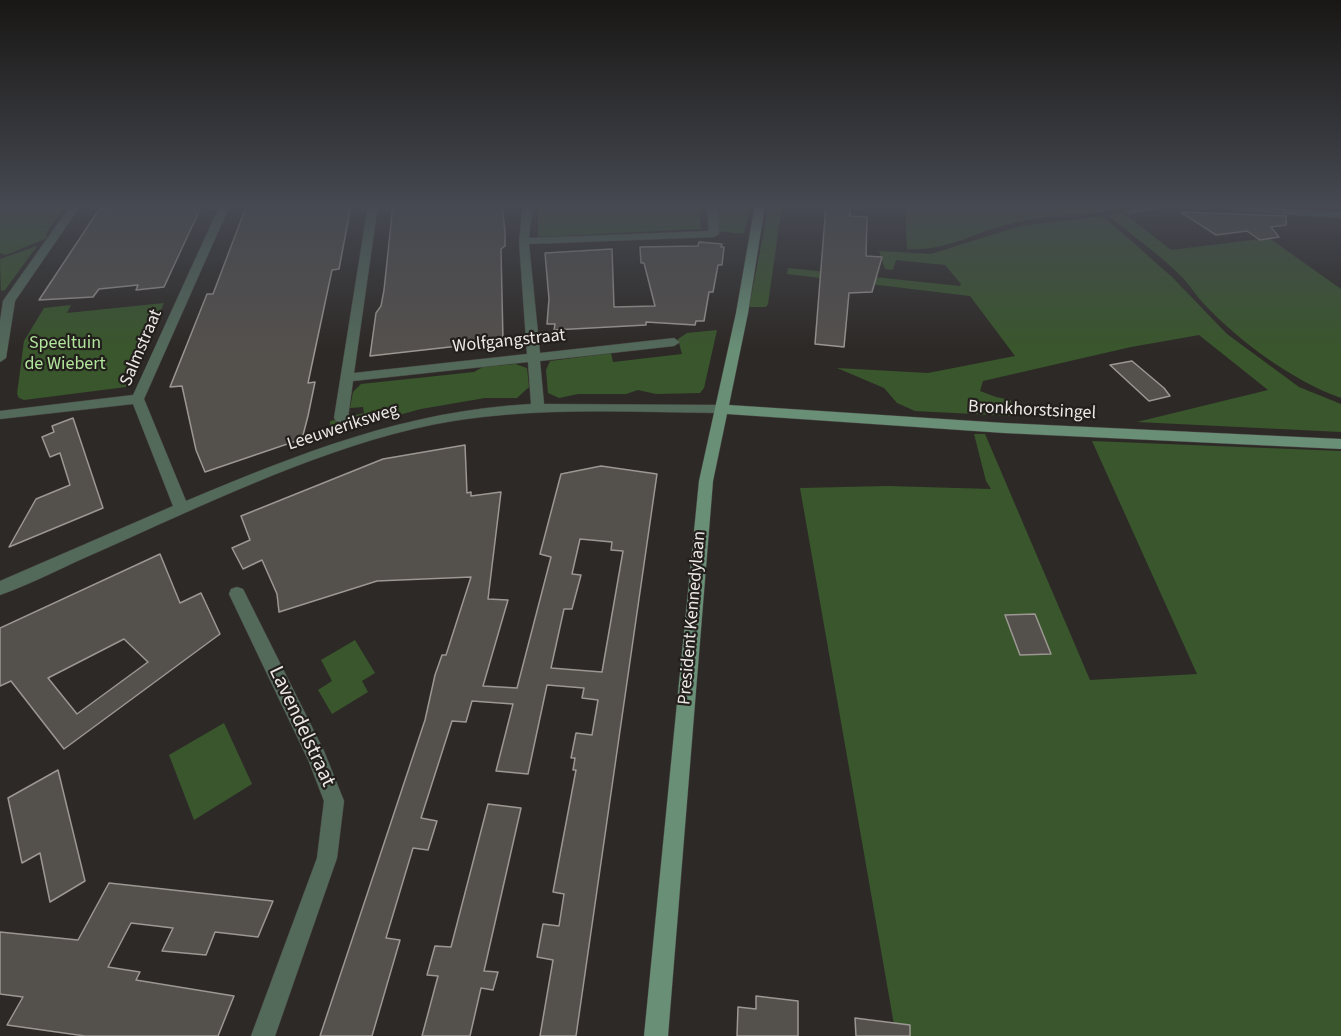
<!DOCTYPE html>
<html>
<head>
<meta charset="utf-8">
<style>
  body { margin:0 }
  canvas { display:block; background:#2d2926 }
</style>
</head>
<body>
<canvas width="1341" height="1036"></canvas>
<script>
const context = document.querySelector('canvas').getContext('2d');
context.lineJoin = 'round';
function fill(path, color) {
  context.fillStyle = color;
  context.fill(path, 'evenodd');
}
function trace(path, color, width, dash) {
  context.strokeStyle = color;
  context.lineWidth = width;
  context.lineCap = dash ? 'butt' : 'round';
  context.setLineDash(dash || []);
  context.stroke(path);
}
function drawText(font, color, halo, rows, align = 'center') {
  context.font = font + ' "Source Sans 3",sans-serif';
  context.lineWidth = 4.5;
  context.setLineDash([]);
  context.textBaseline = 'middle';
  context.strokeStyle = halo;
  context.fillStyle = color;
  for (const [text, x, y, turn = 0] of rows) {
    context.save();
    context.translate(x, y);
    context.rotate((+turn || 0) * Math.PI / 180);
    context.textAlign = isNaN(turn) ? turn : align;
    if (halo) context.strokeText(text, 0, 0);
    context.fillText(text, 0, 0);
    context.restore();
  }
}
fill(new Path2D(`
  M0 205H71L63 210 46 233 47 238 6 255 0 253Z
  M611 205H699L701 229 538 237V207Z
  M715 205H750L744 234 718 231Z
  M769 205H782L768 304 766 307H749Z
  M905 205H1097L1105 212C1074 215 1043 216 1013 223 977 231 946 252 907 249Z
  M1124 213 1171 250 1269 238 1341 289V398C1293 381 1240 342 1205 305 1196 296 1190 285 1182 277 1159 254 1132 235 1107 215Z
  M1103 216 1172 277 1227 334 1299 387 1341 404V432L1137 422 1268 390 1199 335 1131 347 983 381 980 391 996 397 1011 400 1012 416 915 411 897 403 884 388 837 368 928 373 1015 356 970 296 787 274 788 268 960 286 961 284 945 265 896 260 893 270 885 269 879 251 931 254 1020 226Z
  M37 246 5 290 1 291 0 259Z
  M164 303 126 387 24 400 19 398 17 394 24 341 44 308 71 305 67 313Z
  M717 330 704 388 700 393 656 394 638 390 626 394H578L559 398 548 393 546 370 550 361 611 353 613 362 682 354 678 339 687 333Z
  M515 364 527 368 529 387 517 398H485L421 409 329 434 330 421 364 413 363 407 350 408 353 392 361 384 474 372 483 367Z
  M974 434H985L1090 680 1197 674 1092 441 1341 451V1036H896L800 488 888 486 991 489 986 481Z
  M355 640 375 673 362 681 368 692 332 714 318 690 332 681 321 660Z
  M224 723 252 784 194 820 169 755Z`), '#39562c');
const building = new Path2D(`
  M134 205H202L164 287 136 290 138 285 99 289 93 297 39 300 100 208Z
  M271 205H351L339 269 332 270 308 383 315 382 308 416 302 439 205 472 196 450 182 386 170 387 207 294H213L246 207Z
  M393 205H502L505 232V246L501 249 503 341 370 356 376 313 381 306 384 290Z
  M826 205H850V216L867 217 866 256 882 257 872 292 849 293 844 347 815 344Z
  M1181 212 1286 216V225L1271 227 1279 237 1260 240 1247 231 1216 235Z
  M699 242 722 244 721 247H724L722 265H718L713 292H709L704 321H696L695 325 646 322V325L554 330 555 324H547L549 299 545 253 612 249 614 307 655 306 644 263H641L640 247 698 246Z
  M1132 361 1164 388 1170 396 1149 401 1110 365Z
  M73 418 103 508 9 547 36 499 70 485 60 453 50 457 42 437 54 432 52 426Z
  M465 445 467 493 471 492V496L501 492 488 599 508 600 483 686 517 688 551 557 540 554 561 474 601 466 657 474 576 1036H540L553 960 537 957 543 924 559 926 564 894 553 892 576 770H573L575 758H571L576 733 592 735 598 700 582 698 584 688 547 685 528 774 496 771 513 704 472 701 466 722 452 721 421 818 437 821 428 850 413 848 386 938 400 940 372 1036H320L425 720 435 675 442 655H446L471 577 377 581 279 612 277 594 262 560 243 569 232 548 250 540 241 516 383 459ZM580 539 612 542 611 550 623 551 602 672 551 668 564 609H572L581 575 572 574Z
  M160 554 180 603 201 593 220 634 64 749 11 681 0 686V628ZM124 639 148 662 77 714 48 678Z
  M1035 614 1051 654 1020 655 1005 615Z
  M58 770 85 881 50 902 40 853 22 863 8 798Z
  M488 804 521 808 484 971 498 972 493 990 481 988 470 1036H422L438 976 427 975 435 946 451 947Z
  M109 883 273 901 258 937 215 932 206 955 162 951 173 928 131 923 108 967 140 972 136 980 234 996 218 1036H85L7 1025 23 997 0 994V932L78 940Z
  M756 996 798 1001V1036H737L738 1007 756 1009Z
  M855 1018 910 1025V1036H856Z`);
fill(building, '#54504c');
trace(building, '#9c9793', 1.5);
const street = new Path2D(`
  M71 205H81L15 301 6 358 0 362V321L3 301Z
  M220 205H230L144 399 186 501C301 453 405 411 531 404L528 362 353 381 348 418 341 422 336 421 334 418 368 205H378L354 373 527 354 519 241 523 205H552L532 209 529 238 709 231 707 205H717L719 234 714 237 529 244 540 353 674 338 680 342 674 346 540 361 544 404 721 405 728 409 721 413C618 412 514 405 413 429 308 454 199 507 100 551 67 565 34 583 0 595V581L173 506 133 404 0 419V411L133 395Z
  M1150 205H1175L1130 214 1125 211Z
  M1224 205 1341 212V218L1238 211Z
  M237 587 243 589 324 751 344 801 337 858 275 1036H251L317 858 324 801 309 762 229 594 231 589Z`);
const secondary = new Path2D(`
  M755 205H765L748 313 729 405 1004 423 1341 439V449L1004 433 727 414 713 481 668 1036H644L699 481 736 313Z`);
trace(street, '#484441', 1);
trace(secondary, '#484441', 1);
fill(street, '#536a5b');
fill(secondary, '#698f77');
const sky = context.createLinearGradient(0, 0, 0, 350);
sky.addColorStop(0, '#191715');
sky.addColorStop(0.59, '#464952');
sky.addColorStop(1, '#46495200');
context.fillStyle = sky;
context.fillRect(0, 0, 1341, 350);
drawText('18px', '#ebe8e6', '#231f1c', [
  ["Wolfgangstraat",509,342,-6],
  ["Salmstraat",142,348,-67],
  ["Bronkhorstsingel",1032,411,3],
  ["Leeuweriksweg",343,428,-18],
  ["President Kennedylaan",693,618,-85]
]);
drawText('18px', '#b1e59c', '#231f1c', [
  ["Speeltuin",65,344],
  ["de Wiebert",65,365]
]);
drawText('21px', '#ebe8e6', '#231f1c', [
  ["Lavendelstraat",301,727,65]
]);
</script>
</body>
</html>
